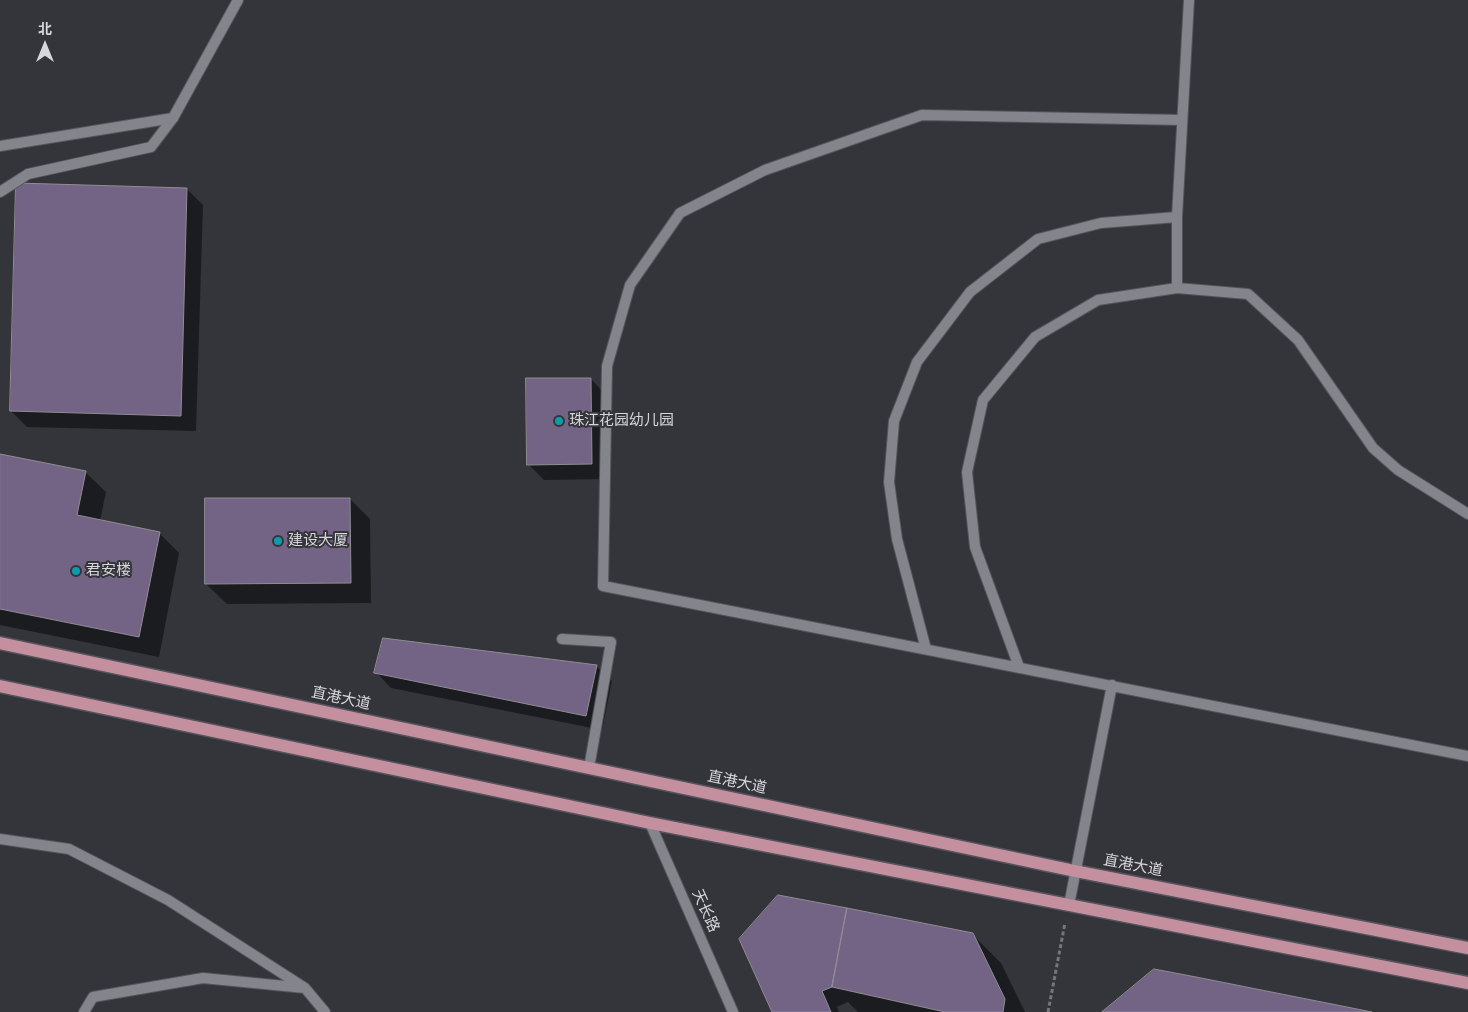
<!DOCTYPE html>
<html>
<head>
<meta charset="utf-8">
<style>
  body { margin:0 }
  #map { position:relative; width:1468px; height:1012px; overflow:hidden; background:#34353b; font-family:"Varela Round","Noto Sans SC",sans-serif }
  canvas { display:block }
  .north { position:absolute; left:20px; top:20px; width:50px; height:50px; -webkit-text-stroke:4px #34353b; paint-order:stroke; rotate:0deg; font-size:14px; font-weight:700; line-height:20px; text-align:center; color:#d6d6db }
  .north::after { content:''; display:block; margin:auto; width:18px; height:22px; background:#d6d6db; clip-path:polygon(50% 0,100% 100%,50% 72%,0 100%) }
</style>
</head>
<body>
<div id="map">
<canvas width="1468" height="1012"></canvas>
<div class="north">北</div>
</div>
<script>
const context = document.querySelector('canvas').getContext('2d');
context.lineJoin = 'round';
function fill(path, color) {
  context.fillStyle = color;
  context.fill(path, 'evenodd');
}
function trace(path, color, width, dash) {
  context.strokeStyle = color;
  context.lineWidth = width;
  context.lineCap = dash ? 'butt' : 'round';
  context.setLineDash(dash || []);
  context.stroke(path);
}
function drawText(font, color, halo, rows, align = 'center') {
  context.font = font + ' "Varela Round","Noto Sans SC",sans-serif';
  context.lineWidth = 4;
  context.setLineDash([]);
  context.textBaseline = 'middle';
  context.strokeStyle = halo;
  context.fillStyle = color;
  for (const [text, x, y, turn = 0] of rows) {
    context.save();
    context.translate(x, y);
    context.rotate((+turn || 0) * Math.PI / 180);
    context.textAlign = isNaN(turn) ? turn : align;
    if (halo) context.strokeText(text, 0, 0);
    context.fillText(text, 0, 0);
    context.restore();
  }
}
fill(new Path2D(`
  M187 189 203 205 196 431 27 427 11 411Z
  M591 379 606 395 607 479 544 480 528 464Z
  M0 455 85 472 106 492 100 521 159 533 179 553 159 657 0 625Z
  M350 499 370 519 371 603 227 604 206 584Z
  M596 666 612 681 602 730 391 688 376 672Z
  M972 934 1001 963 1025 1012H858L848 1002 837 1007 839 1012H773L741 939Z`), '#0007');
const building = new Path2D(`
  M16 183 187 188 181 416 10 411Z
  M526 378H591L592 464 527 465Z
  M0 454 86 471 77 515 160 532 139 637 0 609Z
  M205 498H350L351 583 205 584Z
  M383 638 597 665 586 716 374 673Z
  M778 895 847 908 832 987 822 991 831 1012H772L739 939Z
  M847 908 973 933 1005 999 1003 1012H945L832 987Z
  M1154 969 1196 977 1372 1012H1102Z`);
fill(building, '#736385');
trace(building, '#908c94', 1);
const service = new Path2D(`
  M0 192 28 174 151 147 173 118
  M562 639 611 642 589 768`);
const minor = new Path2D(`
  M1182 120 922 115 765 170 680 213 630 285 607 366 603 586 1468 756
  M0 146 173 118 238 0
  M1177 288V217L1189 0
  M926 649 897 539 889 482 894 421 917 362 970 292 1038 239 1101 223 1177 217
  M1019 667 975 547 967 472 983 400 1035 337 1098 300 1177 288 1248 294 1298 340 1373 448 1398 470 1468 514
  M0 839 69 849 168 900 305 988
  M1069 905 1112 685
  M84 1012 93 997 203 978 305 988 325 1012`);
const tertiary = new Path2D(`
  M650 823 733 1012`);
const primary = new Path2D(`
  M0 643 1075 871 1468 948
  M0 686 650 823 1468 983`);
trace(service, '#54545a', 12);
trace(minor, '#54545a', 12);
trace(tertiary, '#54545a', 12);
trace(primary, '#54545a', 15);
trace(new Path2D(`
  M1048 1012 1065 923`), '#75757b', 3, [4, 2.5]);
trace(service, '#84848c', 10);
trace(minor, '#84848c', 10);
trace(tertiary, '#84848c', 10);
trace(primary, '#c490a0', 12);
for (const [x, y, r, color] of [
  [559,421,5,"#0f9aa8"],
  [278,541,5,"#0f9aa8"],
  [76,571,5,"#0f9aa8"]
]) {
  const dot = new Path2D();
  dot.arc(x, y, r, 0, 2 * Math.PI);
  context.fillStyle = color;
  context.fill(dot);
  trace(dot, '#34353b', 2);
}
drawText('15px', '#d6d6db', '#34353b', [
  ["珠江花园幼儿园",569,421],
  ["建设大厦",288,541],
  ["君安楼",86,571]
], 'left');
drawText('15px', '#d6d6db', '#34353b', [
  ["直港大道",341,699,12],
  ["直港大道",737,783,12],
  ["直港大道",1133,866,11],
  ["天长路",705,911,66]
]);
</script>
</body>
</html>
